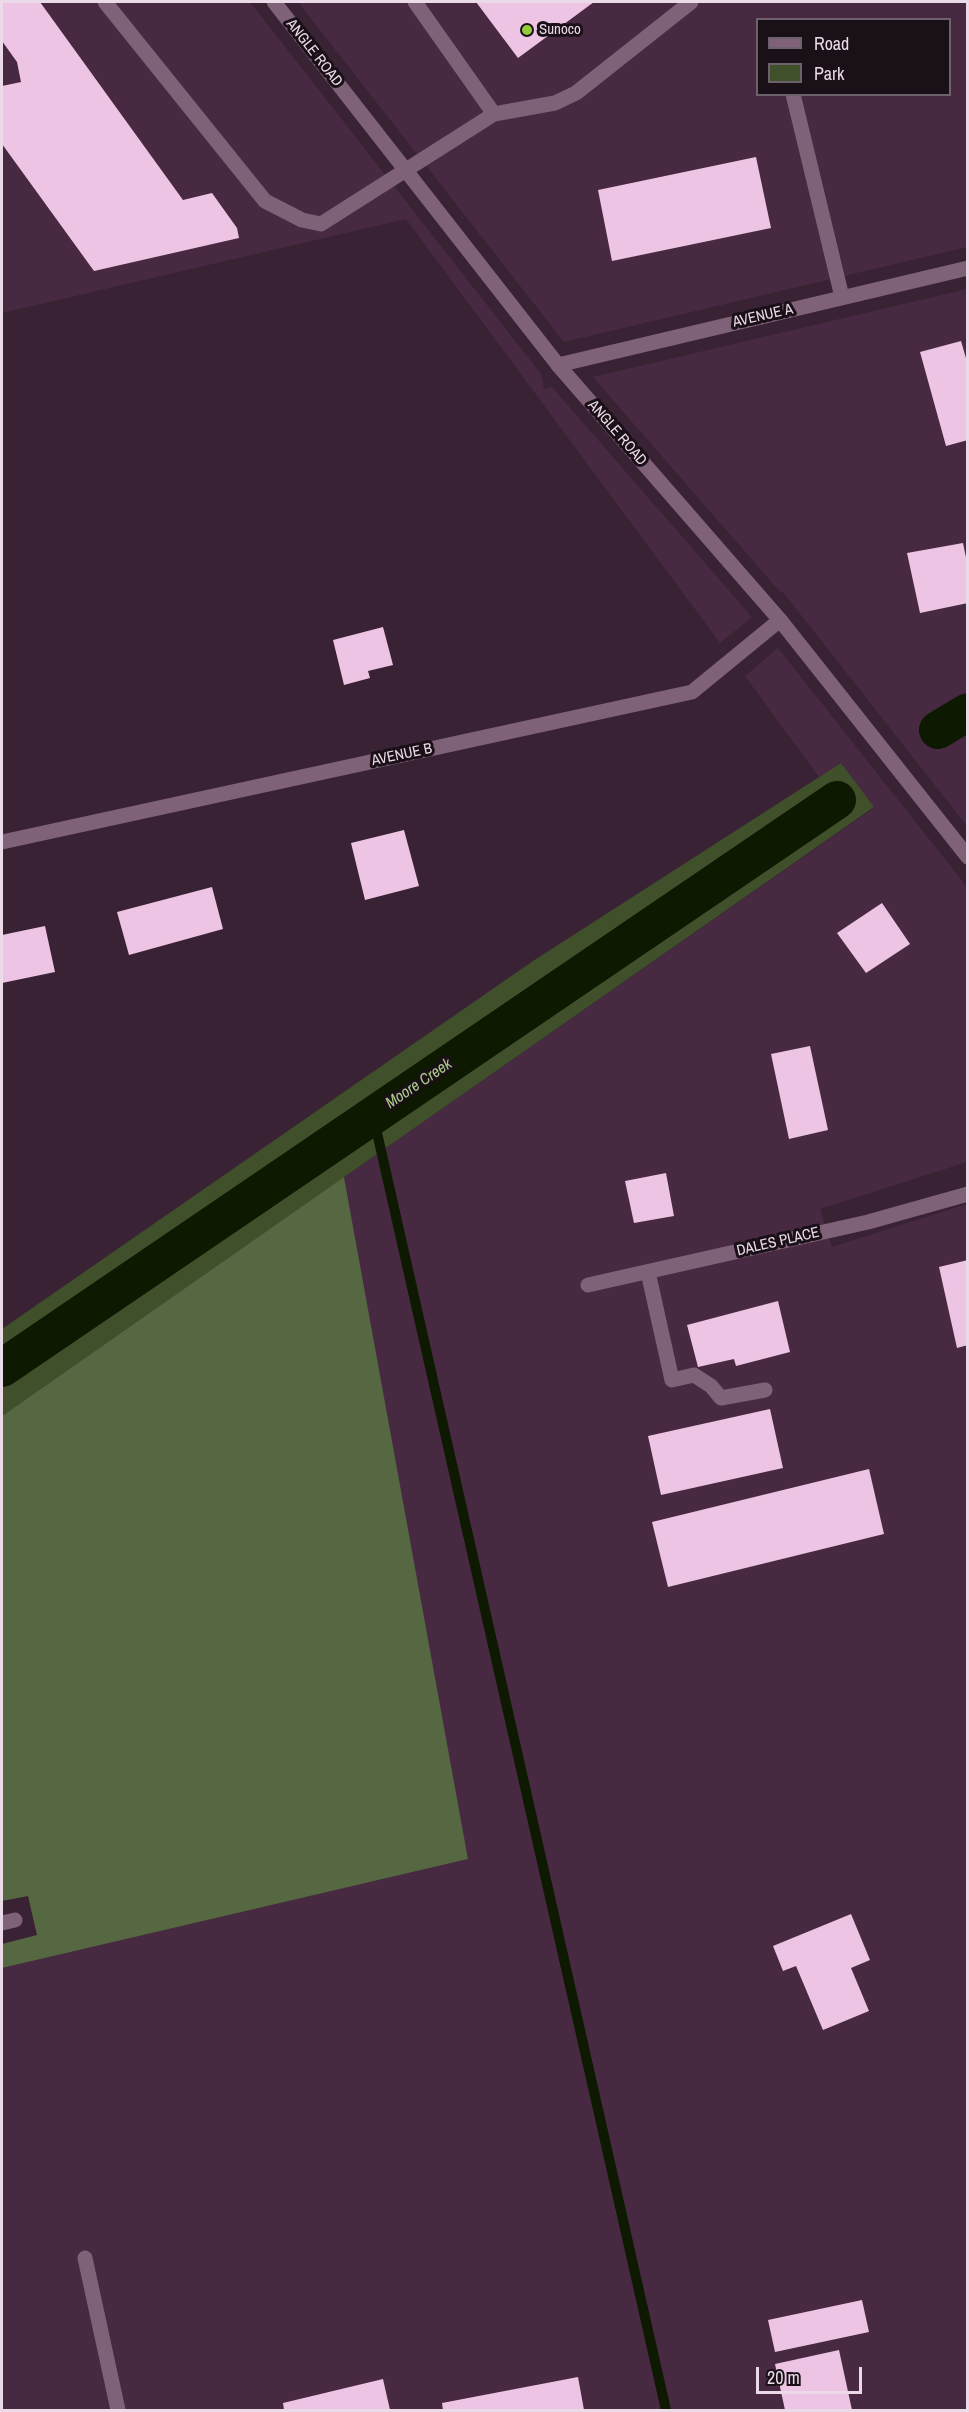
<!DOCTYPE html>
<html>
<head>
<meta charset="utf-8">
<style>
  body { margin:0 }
  #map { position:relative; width:969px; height:2412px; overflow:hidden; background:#3a2235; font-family:"Archivo Narrow",sans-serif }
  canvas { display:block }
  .frame { position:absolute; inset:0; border:3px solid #ebdae7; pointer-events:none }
  .legend { position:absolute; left:756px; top:18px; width:195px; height:78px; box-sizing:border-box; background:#1a1018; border:2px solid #6e616b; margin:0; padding:8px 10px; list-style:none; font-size:18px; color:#ebdae7 }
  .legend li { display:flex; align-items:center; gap:12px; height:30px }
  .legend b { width:30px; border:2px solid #6e616b }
  .scale { position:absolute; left:756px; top:2367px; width:106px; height:27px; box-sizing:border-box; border:3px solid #ebdae7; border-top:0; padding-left:8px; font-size:18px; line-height:21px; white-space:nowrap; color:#ebdae7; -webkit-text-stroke:4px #1a1018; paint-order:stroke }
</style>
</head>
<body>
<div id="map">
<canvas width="969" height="2412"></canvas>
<div class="frame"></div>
<ul class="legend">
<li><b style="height:8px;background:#7f6278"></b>Road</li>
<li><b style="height:16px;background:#3f502b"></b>Park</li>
</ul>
<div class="scale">20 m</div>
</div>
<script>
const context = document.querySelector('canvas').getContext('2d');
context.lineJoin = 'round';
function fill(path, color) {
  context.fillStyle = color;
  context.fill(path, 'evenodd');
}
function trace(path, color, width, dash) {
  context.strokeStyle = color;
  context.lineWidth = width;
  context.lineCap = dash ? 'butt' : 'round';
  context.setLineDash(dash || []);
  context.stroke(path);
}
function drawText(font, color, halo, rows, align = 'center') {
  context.font = font + ' "Archivo Narrow",sans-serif';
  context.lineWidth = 6;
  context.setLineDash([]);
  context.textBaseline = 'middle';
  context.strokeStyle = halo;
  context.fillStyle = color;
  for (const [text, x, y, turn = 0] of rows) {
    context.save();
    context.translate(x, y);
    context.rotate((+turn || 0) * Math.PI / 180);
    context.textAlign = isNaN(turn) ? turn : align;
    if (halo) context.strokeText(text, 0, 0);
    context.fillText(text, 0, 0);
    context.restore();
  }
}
fill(new Path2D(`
  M2 2H250L541 374 544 389 552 387 752 617 720 643 406 219 2 313Z
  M298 2H967V247L564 342ZM758 20H950V94H758Z
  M967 289V826L783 592 781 593 593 377Z
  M778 648 967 887V1162L820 1209 832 1247 967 1204V2410H2V1968L468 1859 344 1177 874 808 841 763 819 777 745 676Z`), '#472a41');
fill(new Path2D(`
  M841 763 874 807 2 1416V1329L533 961Z`), '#3f502b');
fill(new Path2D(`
  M344 1177 468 1859 2 1968V1944L37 1935 28 1896 2 1901V1416Z`), '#566841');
trace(new Path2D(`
  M373 1115 666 2410`), '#0e1901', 10);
trace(new Path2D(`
  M938 730 968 712
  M2 1368 837 800`), '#0e1901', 38);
fill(new Path2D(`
  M2 2H40L183 200 212 193 237 228 239 238 94 271 2 144V86L21 82 17 62 2 41Z
  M476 2H594L518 58Z
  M756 157 771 228 612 261 598 190Z
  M961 341 968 365V440L946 446 920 352Z
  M963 543 968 567V603L920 613 907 553Z
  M383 627 393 665 368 671 370 678 344 685 333 640Z
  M404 830 419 886 365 900 351 843Z
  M212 887 223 929 129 955 117 912Z
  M882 903 910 944 866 973 837 933Z
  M45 926 55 972 2 983V935Z
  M810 1046 828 1130 789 1139 771 1054Z
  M666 1173 674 1216 634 1223 625 1181Z
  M968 1260V1345L957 1348 939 1267Z
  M778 1301 790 1352 736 1366 734 1359 698 1367 687 1325Z
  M770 1409 783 1468 661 1495 648 1436Z
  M869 1469 884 1534 668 1587 652 1522Z
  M851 1914 870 1960 851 1968 869 2011 823 2030 796 1966 783 1971 773 1946Z
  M862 2300 869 2332 775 2352 768 2320Z
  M839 2350 852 2410H785L775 2364Z
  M578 2377 584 2410H443L442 2403Z
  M383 2379 390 2410H284L283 2403Z`), '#edc4e3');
trace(new Path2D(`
  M105 2 265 201 302 220 321 224 494 114 555 103 576 93 691 2
  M415 2 494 114
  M793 94 842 297
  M648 1272 672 1380 694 1375 711 1386 721 1398 765 1390
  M85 2258 118 2410`), '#7f6278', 15);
trace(new Path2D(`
  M558 365 968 268
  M2 842 692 692 780 620
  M588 1285 868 1222 968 1194
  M2 1923 15 1920`), '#7f6278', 15);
trace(new Path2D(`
  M274 2 558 365 780 620 968 857`), '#7f6278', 15);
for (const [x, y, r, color] of [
  [527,30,6,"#94cc3c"]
]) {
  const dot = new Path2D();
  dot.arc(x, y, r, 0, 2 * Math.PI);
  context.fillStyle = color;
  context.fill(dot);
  trace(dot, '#1a1018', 2);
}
drawText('15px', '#ebdae7', '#1a1018', [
  ["Sunoco",539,30]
], 'left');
drawText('15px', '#ebdae7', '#1a1018', [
  ["ANGLE ROAD",314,53,52],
  ["AVENUE A",763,316,-13],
  ["ANGLE ROAD",617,433,49],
  ["AVENUE B",402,755,-12],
  ["DALES PLACE",778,1242,-13]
]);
drawText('italic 16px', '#adcb8b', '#1a1018', [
  ["Moore Creek",419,1084,-34]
]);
</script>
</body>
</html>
